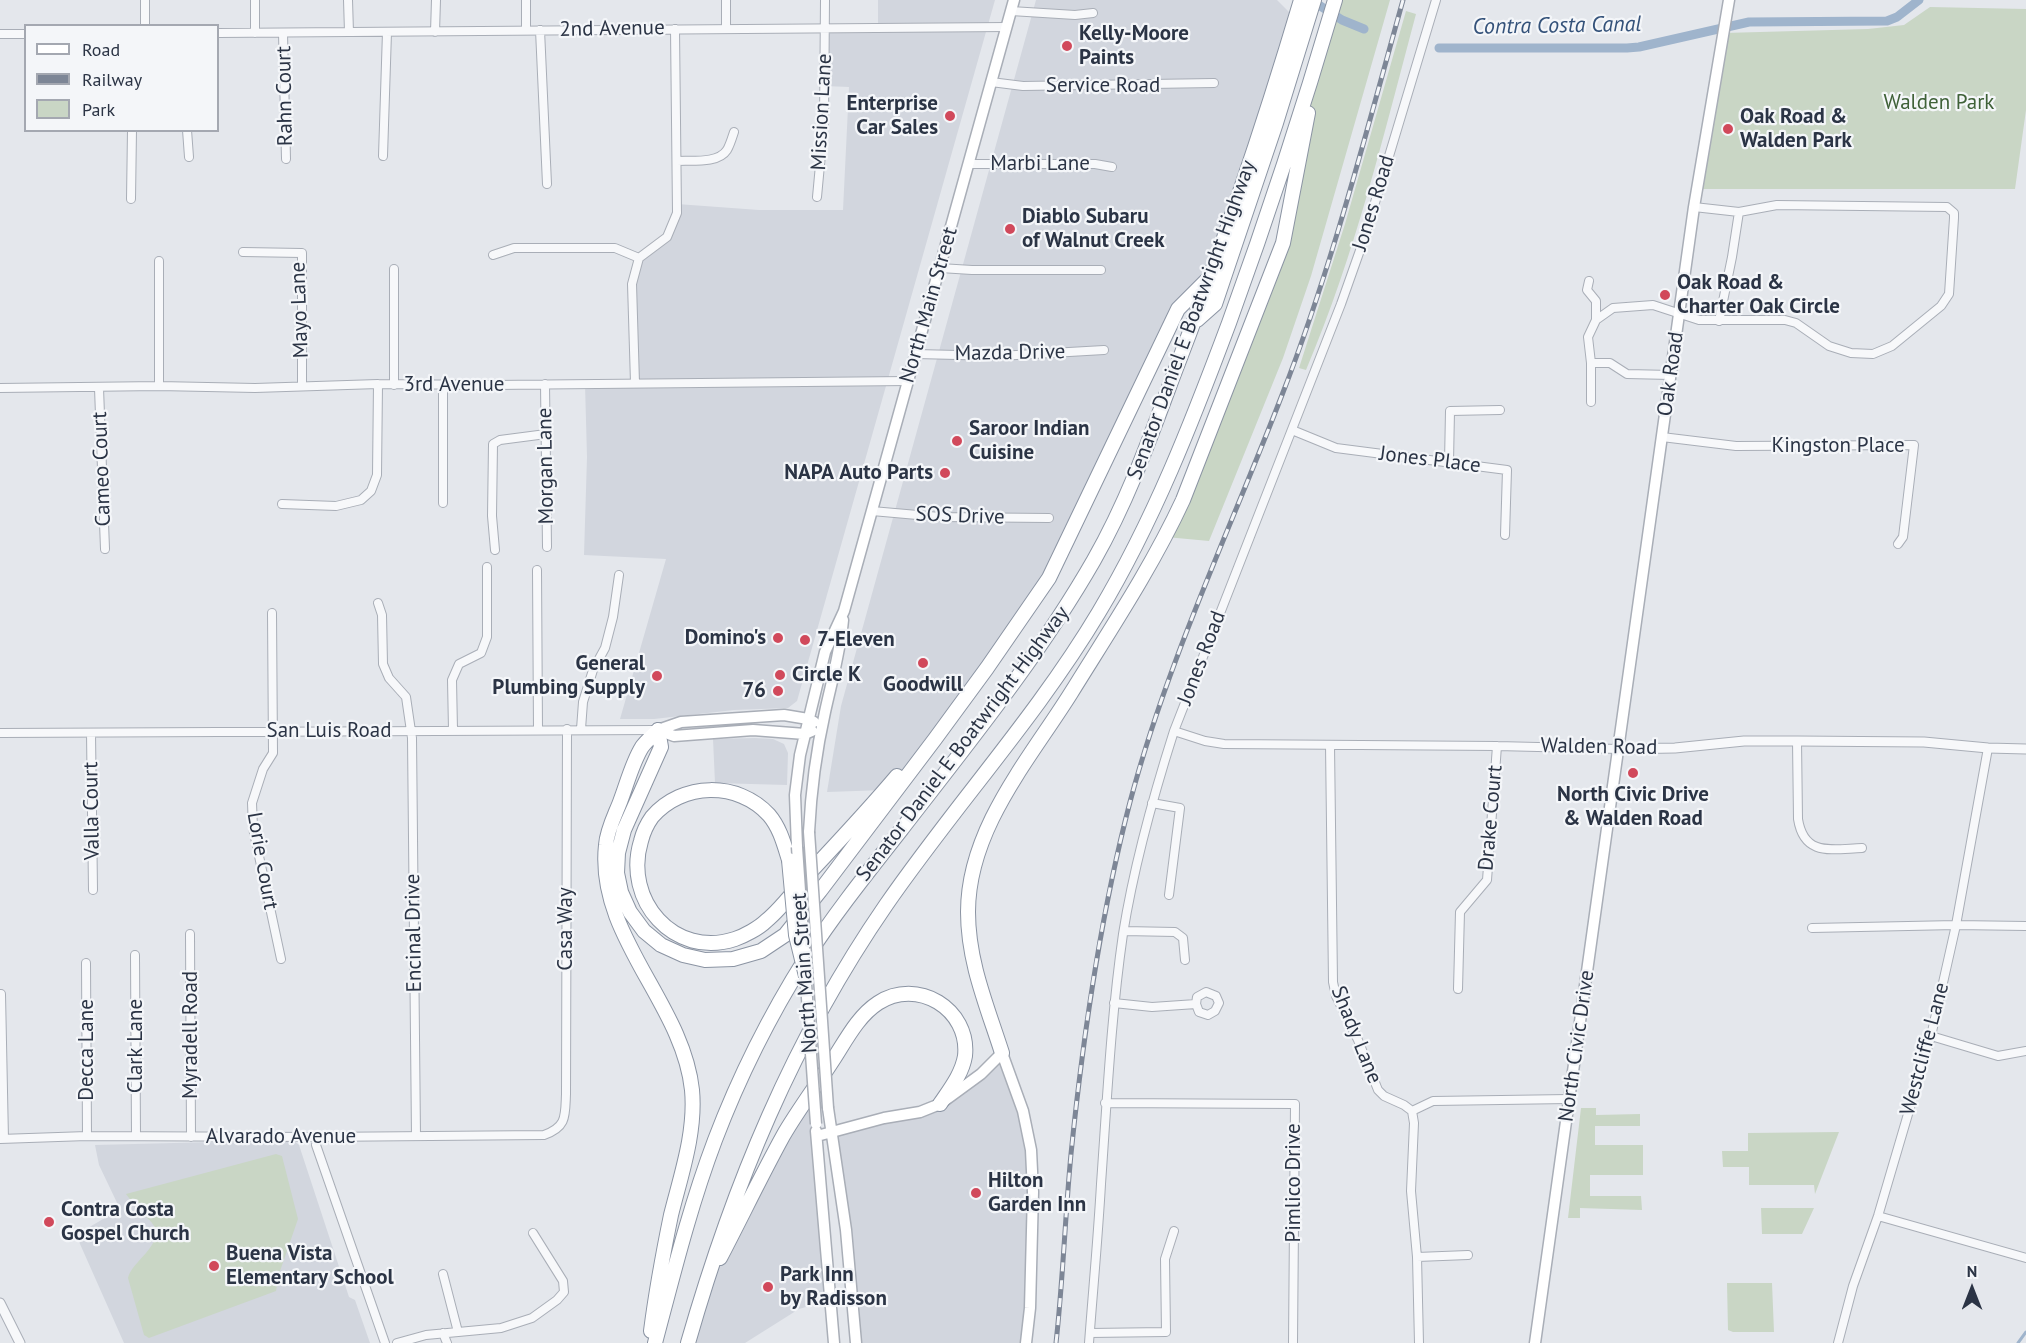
<!DOCTYPE html>
<html>
<head>
<meta charset="utf-8">
<style>
  body { margin:0 }
  #map { position:relative; width:2026px; height:1343px; overflow:hidden; background:#e4e7ec; font-family:"PT Sans",sans-serif }
  canvas { display:block }
  .legend { position:absolute; left:24px; top:24px; width:195px; height:108px; box-sizing:border-box; background:#f4f6f9; border:2px solid #a4a8b1; margin:0; padding:8px 10px; list-style:none; font-size:18px; color:#2b3445 }
  .legend li { display:flex; align-items:center; gap:12px; height:30px }
  .legend b { width:30px; border:2px solid #a4a8b1 }
  .north { position:absolute; left:1942px; top:1259px; width:60px; height:60px; -webkit-text-stroke:4px #f4f6f9; paint-order:stroke; rotate:0deg; font-size:16px; font-weight:700; line-height:24px; text-align:center; color:#2b3445 }
  .north::after { content:''; display:block; margin:auto; width:21px; height:27px; background:#2b3445; clip-path:polygon(50% 0,100% 100%,50% 72%,0 100%) }
</style>
</head>
<body>
<div id="map">
<canvas width="2026" height="1343"></canvas>
<ul class="legend">
<li><b style="height:8px;background:#fff"></b>Road</li>
<li><b style="height:8px;background:#7d8696"></b>Railway</li>
<li><b style="height:16px;background:#c9d6c5"></b>Park</li>
</ul>
<div class="north">N</div>
</div>
<script>
const context = document.querySelector('canvas').getContext('2d');
context.lineJoin = 'round';
function fill(path, color) {
  context.fillStyle = color;
  context.fill(path, 'evenodd');
}
function trace(path, color, width, dash) {
  context.strokeStyle = color;
  context.lineWidth = width;
  context.lineCap = dash ? 'butt' : 'round';
  context.setLineDash(dash || []);
  context.stroke(path);
}
function drawText(font, color, halo, rows, align = 'center') {
  context.font = font + ' "PT Sans",sans-serif';
  context.lineWidth = 4.5;
  context.setLineDash([]);
  context.textBaseline = 'middle';
  context.strokeStyle = halo;
  context.fillStyle = color;
  for (const [text, x, y, turn = 0] of rows) {
    context.save();
    context.translate(x, y);
    context.rotate((+turn || 0) * Math.PI / 180);
    context.textAlign = isNaN(turn) ? turn : align;
    if (halo) context.strokeText(text, 0, 0);
    context.fillText(text, 0, 0);
    context.restore();
  }
}
fill(new Path2D(`
  M878 0H995L797 701 788 708 734 710 654 719H620L666 559 584 555 587 457 585 384 635 382 632 284 639 258 667 237 677 204 759 210H843L849 87 825 86V27H878Z
  M1036 0H1277L1296 19 1212 275 1178 309 1049 578 935 739 907 764 885 790 827 792 841 706Z
  M755 738 773 739 784 744 788 753 787 785 715 783 713 739Z
  M1002 1053 1031 1150 1026 1343H856L831 1132 920 1112Z
  M813 1087 830 1300 799 1309 745 1343H688L703 1292Z
  M293 1140 299 1145 349 1297 355 1300 370 1343H124L76 1235 120 1209 99 1165 95 1145Z`), '#d2d6de');
fill(new Path2D(`
  M1335 0H1390L1311 276 1283 358 1209 541 1166 537 1283 243 1321 48Z
  M1930 7 2026 9V110L2015 189H1697L1724 33 1868 29 1904 25Z
  M1406 11 1416 14C1384 134 1355 255 1306 370L1299 368 1345 224Z
  M1581 1108H1596V1115L1640 1114V1126H1595V1145H1643V1175H1590V1196H1641L1642 1210 1580 1208V1218H1568Z
  M1839 1132 1815 1194 1814 1185H1749V1167H1723L1722 1151H1748V1133Z
  M276 1154 282 1156 298 1219 279 1274 276 1291 149 1338 144 1335 128 1278C132 1261 163 1246 154 1226 151 1220 145 1217 141 1212 135 1207 131 1200 126 1194Z
  M1761 1208H1814L1802 1234H1762Z
  M1727 1283H1772L1774 1332H1733L1728 1330Z`), '#c9d6c5');
trace(new Path2D(`
  M2018 1343 2026 1332`), '#9fb4cc', 3);
trace(new Path2D(`
  M1311 0 1342 20 1364 29
  M1439 48H1627L1639 47 1749 22 1887 21 1897 17 1919 0`), '#9fb4cc', 9);
const minor = new Path2D(`
  M145 0V26
  M255 0V33
  M348 0 349 32
  M526 0V30
  M726 0V28
  M1011 11 1075 15 1093 13
  M540 30 547 184
  M435 32 436 0
  M218 33 1007 27
  M283 33 286 159
  M0 34H26
  M991 82 1023 86 1214 83
  M187 130 189 157
  M383 156 387 32
  M677 161C691 160 718 164 727 150 730 145 732 138 734 132
  M969 164H1095L1112 167
  M817 197 824 122 825 0
  M131 199 132 130
  M243 252 302 253V385
  M493 255 514 248H615L639 258
  M159 261V386
  M940 268 972 270H1101
  M394 269V385
  M1589 281 1587 290 1596 301V320
  M1719 321 1732 257 1739 212
  M916 354 999 356 1104 350
  M1591 363V402
  M1671 375 1627 374 1610 363H1591L1588 337 1596 320 1613 308 1653 305 1699 320H1785L1796 323 1829 346 1851 353 1873 354 1892 346 1941 306 1949 294 1954 218V213L1947 207 1777 205 1739 212 1694 207
  M635 383 632 284 639 258 667 237 677 213 675 29
  M545 384 547 547
  M443 385V503
  M0 388 159 386 255 388 378 384 493 385 908 381
  M99 388 105 549
  M1292 430 1336 448 1507 470 1505 535
  M1662 437 1736 446 1914 445 1903 537 1898 544
  M1449 462 1450 411 1500 410
  M282 504 336 506 361 500 371 491 377 475 378 384
  M872 511 940 517 1049 518
  M495 550 492 516 493 444 500 440 546 434
  M537 570 538 730
  M378 603 382 615 383 664 389 678 406 697 412 738 416 1136
  M272 613 273 753 263 769 252 803 253 828 281 959
  M581 729 583 702 593 670 605 648 613 617 619 575
  M453 730 452 680 459 664 481 653 487 637V567
  M1174 731 1205 741 1224 744 1497 746 1619 749
  M0 733 656 730
  M91 733 93 890
  M1797 741 1798 819C1804 857 1832 849 1862 848
  M1330 745 1333 982 1336 996 1358 1040 1378 1090 1384 1096 1404 1105 1412 1111 1414 1123 1411 1191 1417 1257 1419 1343
  M1152 803 1180 808 1169 895
  M1812 928 1956 925 2026 926
  M1124 931 1175 932 1183 938 1185 960
  M190 934 191 1137
  M135 955 136 1136
  M86 963 87 1136
  M1458 989 1460 912 1487 880 1497 746
  M1 994 4 1139
  M1114 1003 1152 1007 1196 1004 1199 1012 1208 1015 1215 1011 1219 1003 1216 996 1206 992 1197 997 1196 1004
  M1931 1036 1998 1056 2026 1051
  M1105 1103 1295 1104 1293 1343
  M1412 1111 1433 1101 1569 1099
  M0 1139 87 1136 316 1137 544 1135C567 1127 565 1116 566 1094L567 729
  M316 1145 385 1343
  M1878 1216 2026 1258
  M1417 1257 1468 1255
  M443 1274 458 1332
  M443 1333 447 1343
  M1090 1333 1166 1332 1165 1259 1174 1231
  M397 1343 426 1335 501 1328 532 1318 557 1300 564 1292 563 1281 533 1233
  M1089 1343C1093 1290 1098 1237 1101 1184 1107 1100 1111 1017 1123 934 1134 865 1153 797 1174 731L1341 304 1364 239 1436 0
  M1838 1343 1853 1286 1878 1216 1931 1036 1956 925 1988 748`);
const tertiary = new Path2D(`
  M1619 749 1675 748 1744 741H1797L1924 742 1988 748 2026 749
  M0 1303 20 1343`);
const secondary = new Path2D(`
  M658 730 681 722 784 715 808 719 814 722
  M658 730 674 736 753 730 805 734 812 731
  M809 832C811 791 816 752 825 712 832 680 840 653 843 620
  M797 847 795 795 800 755 825 652 844 611 1014 0
  M828 1108 846 1230 856 1343
  M816 1131 834 1343
  M817 1136 884 1118 920 1112 940 1104 981 1074 1002 1053 1023 1111 1031 1150 1033 1192 1030 1308 1026 1343
  M1535 1343 1694 207 1729 0`);
const motorway = new Path2D(`
  M1197 320 1215 304 1276 123 1314 0
  M658 730 661 747 624 830 618 853 617 873 621 892 630 912 644 931 661 945 683 955 705 960 733 959 761 951 785 935 820 891 935 739 987 668 1049 578 1178 309 1208 279
  M789 860C784 844 780 828 769 815 738 781 682 782 652 817 647 824 643 833 641 841 623 900 674 959 735 939 744 936 759 928 766 921 783 907 797 887 812 870 841 839 870 808 897 776
  M1002 1053C987 1006 968 962 968 912 968 829 1029 760 1071 693 1110 630 1152 567 1183 500L1283 243 1308 113
  M720 1258C741 1218 761 1176 783 1136 798 1110 817 1085 833 1060 846 1040 858 1016 878 1003 917 977 970 1009 965 1056 962 1074 950 1089 940 1104
  M651 1331C656 1292 663 1254 671 1215 681 1175 696 1132 692 1090 683 1003 596 936 606 845 607 830 615 815 620 802 627 784 632 763 642 747 646 741 653 736 658 730
  M655 1343C673 1275 690 1206 715 1140 739 1077 770 1015 806 958 835 913 868 872 901 830 969 742 1039 656 1094 560 1127 502 1149 441 1172 379 1220 255 1263 128 1301 0
  M688 1343C733 1186 793 1040 886 905 955 805 1037 716 1099 612 1154 520 1192 422 1229 323 1268 216 1303 109 1335 0`);
trace(minor, '#a9aeb7', 10);
trace(tertiary, '#a9aeb7', 11);
trace(secondary, '#a9aeb7', 13);
trace(motorway, '#8b94a3', 16);
trace(minor, '#f7f8fa', 8);
trace(tertiary, '#f7f8fa', 9);
trace(secondary, '#fff', 10);
trace(motorway, '#fff', 14);
const rail = new Path2D(`
  M1056 1343C1063 1280 1065 1217 1071 1154 1083 1036 1100 917 1130 802 1167 662 1230 530 1282 395 1332 267 1366 133 1403 0`);
trace(rail, '#7d8696', 5);
trace(rail, '#f4f6f9', 3, [9]);
const secondaryBridge = new Path2D(`
  M809 832 828 1108
  M797 847 804 949
  M805 970 816 1124`);
const motorwayBridge = new Path2D(`
  M789 860 796 935 806 976`);
trace(secondaryBridge, '#a9aeb7', 13, []);
trace(motorwayBridge, '#8b94a3', 16, []);
trace(secondaryBridge, '#fff', 10);
trace(motorwayBridge, '#fff', 14);
for (const [x, y, r, color] of [
  [1067,46,6,"#d1495b"],
  [950,116,6,"#d1495b"],
  [1728,129,6,"#d1495b"],
  [1010,229,6,"#d1495b"],
  [1665,295,6,"#d1495b"],
  [957,441,6,"#d1495b"],
  [945,473,6,"#d1495b"],
  [778,638,6,"#d1495b"],
  [805,640,6,"#d1495b"],
  [923,663,6,"#d1495b"],
  [780,675,6,"#d1495b"],
  [657,676,6,"#d1495b"],
  [778,691,6,"#d1495b"],
  [1633,773,6,"#d1495b"],
  [976,1193,6,"#d1495b"],
  [49,1222,6,"#d1495b"],
  [214,1266,6,"#d1495b"],
  [768,1287,6,"#d1495b"]
]) {
  const dot = new Path2D();
  dot.arc(x, y, r, 0, 2 * Math.PI);
  context.fillStyle = color;
  context.fill(dot);
  trace(dot, '#f4f6f9', 2);
}
drawText('21px', '#2b3445', '#f4f6f9', [
  ["2nd Avenue",612,29,-1],
  ["Service Road",1103,86],
  ["Rahn Court",285,96,-91],
  ["Mission Lane",822,112,-87],
  ["Marbi Lane",1040,164],
  ["Jones Road",1374,203,-73],
  ["North Main Street",929,305,-74],
  ["Mayo Lane",300,310,-92],
  ["Senator Daniel E Boatwright Highway",1192,320,-70],
  ["Mazda Drive",1010,353,-1],
  ["Oak Road",1671,374,-82],
  ["3rd Avenue",454,385],
  ["Kingston Place",1838,446],
  ["Jones Place",1430,460,7],
  ["Morgan Lane",546,466,-91],
  ["Cameo Court",102,469,-92],
  ["SOS Drive",960,516,2],
  ["Jones Road",1202,658,-69],
  ["San Luis Road",329,731],
  ["Senator Daniel E Boatwright Highway",963,744,-53],
  ["Walden Road",1599,747,1],
  ["Valla Court",92,811,-91],
  ["Drake Court",1491,818,-85],
  ["Lorie Court",262,861,80],
  ["Casa Way",566,929,-90],
  ["Encinal Drive",414,933,-91],
  ["North Main Street",805,973,-94],
  ["Myradell Road",191,1035,-90],
  ["Shady Lane",1356,1035,68],
  ["Clark Lane",136,1046,-90],
  ["North Civic Drive",1577,1046,-82],
  ["Westcliffe Lane",1925,1049,-75],
  ["Decca Lane",87,1050,-90],
  ["Alvarado Avenue",281,1137],
  ["Pimlico Drive",1294,1183,-90]
]);
drawText('bold 21px', '#2b3445', '#f4f6f9', [
  ["Kelly-Moore",1079,34],
  ["Paints",1079,58],
  ["Enterprise",938,104,"right"],
  ["Car Sales",938,128,"right"],
  ["Oak Road &",1740,117],
  ["Walden Park",1740,141],
  ["Diablo Subaru",1022,217],
  ["of Walnut Creek",1022,241],
  ["Oak Road &",1677,283],
  ["Charter Oak Circle",1677,307],
  ["Saroor Indian",969,429],
  ["Cuisine",969,453],
  ["NAPA Auto Parts",933,473,"right"],
  ["Domino's",766,638,"right"],
  ["7-Eleven",817,640],
  ["General",645,664,"right"],
  ["Plumbing Supply",645,688,"right"],
  ["Circle K",792,675],
  ["Goodwill",923,685,"center"],
  ["76",766,691,"right"],
  ["North Civic Drive",1633,795,"center"],
  ["& Walden Road",1633,819,"center"],
  ["Hilton",988,1181],
  ["Garden Inn",988,1205],
  ["Contra Costa",61,1210],
  ["Gospel Church",61,1234],
  ["Buena Vista",226,1254],
  ["Elementary School",226,1278],
  ["Park Inn",780,1275],
  ["by Radisson",780,1299]
], 'left');
drawText('21px', '#3f6138', '#f4f6f9', [
  ["Walden Park",1939,103]
]);
drawText('italic 22px', '#34527a', '#f4f6f9', [
  ["Contra Costa Canal",1557,26,-1]
]);
</script>
</body>
</html>
